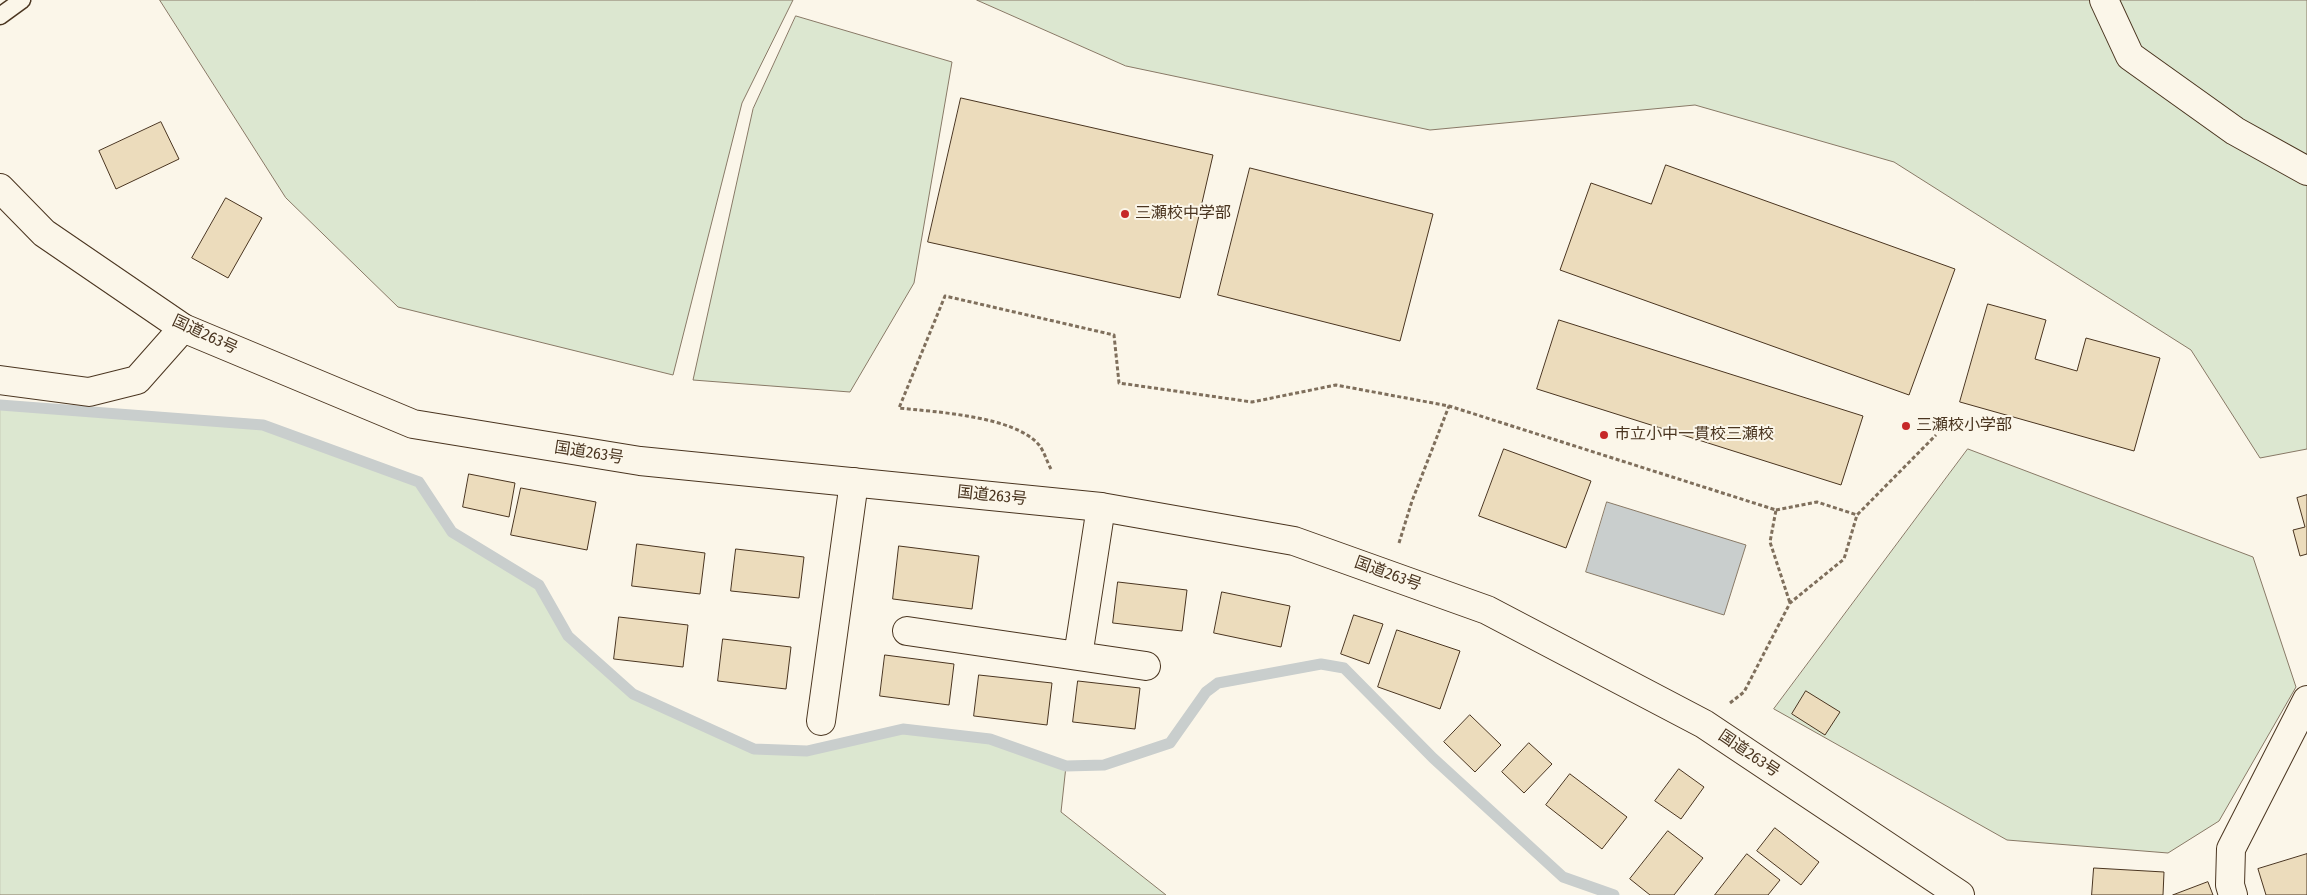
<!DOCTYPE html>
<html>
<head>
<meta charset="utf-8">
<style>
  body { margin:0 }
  canvas { display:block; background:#fbf6e9 }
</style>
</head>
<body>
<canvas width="2307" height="895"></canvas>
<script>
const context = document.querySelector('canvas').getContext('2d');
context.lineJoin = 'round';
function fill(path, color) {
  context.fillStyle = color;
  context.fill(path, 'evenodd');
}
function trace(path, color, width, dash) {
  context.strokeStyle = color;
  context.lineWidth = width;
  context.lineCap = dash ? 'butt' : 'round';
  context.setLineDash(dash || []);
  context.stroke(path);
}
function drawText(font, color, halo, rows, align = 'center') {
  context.font = font + ' "Fira Sans Condensed","Noto Sans JP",sans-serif';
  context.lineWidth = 4;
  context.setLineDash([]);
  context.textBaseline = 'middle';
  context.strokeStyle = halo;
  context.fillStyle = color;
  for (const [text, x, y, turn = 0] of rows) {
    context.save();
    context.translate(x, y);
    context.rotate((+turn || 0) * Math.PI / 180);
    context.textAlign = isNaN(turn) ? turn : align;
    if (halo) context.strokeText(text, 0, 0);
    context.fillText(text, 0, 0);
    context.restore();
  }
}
const green = new Path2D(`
  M160 0H793L742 103 673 375 398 307 286 198Z
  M977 0H2307V449L2260 458 2191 350 1894 162 1695 105 1430 130 1126 66Z
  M796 16 952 62 914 283 850 392 693 380 753 109Z
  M0 405 263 425 419 482 452 532 539 585 568 636 633 694 754 749 807 751 903 729 990 739 1066 766 1061 812 1166 895H0Z
  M1968 449 2253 557 2296 687 2219 821 2168 853 2007 840 1774 709Z`);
fill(green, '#dce7d0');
trace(green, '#887966', 1);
const water = new Path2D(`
  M1607 502 1746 545 1724 615 1586 572Z`);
fill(water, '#c9cecd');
trace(water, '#887966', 1);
trace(new Path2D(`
  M0 405 263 425 419 482 452 532 539 585 568 636 633 694 754 749 807 751 903 729 990 739 1066 766 1104 765 1170 743 1206 692 1218 683 1321 664 1344 668 1433 758 1563 877 1614 895`), '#c9cecd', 11);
const building = new Path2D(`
  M961 98 1213 155 1180 298 928 242Z
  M161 122 179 159 116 189 99 151Z
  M1666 165 1955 269 1909 395 1560 270 1591 183 1651 204Z
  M1250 168 1433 214 1400 341 1218 295Z
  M226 198 262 218 228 278 192 258Z
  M1988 304 2046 320 2035 359 2077 371 2086 338 2160 358 2134 451 1960 402Z
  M1559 320 1863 416 1841 485 1537 389Z
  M1504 449 1591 481 1566 548 1479 516Z
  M469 474 515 483 509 517 463 507Z
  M521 488 596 502 587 550 511 535Z
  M2307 495V554L2300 556 2293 530 2305 527 2297 498Z
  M637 544 705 553 700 594 632 586Z
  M899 546 979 556 972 609 893 599Z
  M736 549 804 557 799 598 731 591Z
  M1118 582 1187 590 1182 631 1113 623Z
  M1222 592 1290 606 1281 647 1214 633Z
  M1354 615 1383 624 1369 664 1341 654Z
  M619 617 688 625 683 667 614 659Z
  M1397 630 1460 651 1440 709 1378 687Z
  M723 639 791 647 786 689 718 681Z
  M885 655 954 664 949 705 880 696Z
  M979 675 1052 683 1047 725 974 716Z
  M1078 681 1140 688 1135 729 1073 722Z
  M1806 691 1840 712 1825 735 1792 714Z
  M1470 715 1501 745 1475 772 1444 742Z
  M1529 743 1552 764 1524 793 1502 772Z
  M1679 769 1704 787 1681 819 1655 801Z
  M1570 774 1627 817 1602 849 1546 805Z
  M1775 828 1819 862 1801 885 1757 851Z
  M1668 831 1703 858 1674 895H1650L1630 879Z
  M1747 854 1780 880 1768 895H1715Z
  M2307 854V895H2266L2258 869Z
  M2094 868 2164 872 2163 895H2092Z
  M2208 882 2213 895H2173Z`);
fill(building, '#ecdcbc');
trace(building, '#4a3520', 1);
const lane = new Path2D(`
  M0 16 22 0`);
const street = new Path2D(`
  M2104 0 2130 56 2235 131 2307 171
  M0 380 89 392 137 380 183 328
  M907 631 1146 666
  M1078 656 1101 507
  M821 721 854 482
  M2233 895 2230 885 2231 849 2307 700`);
const highway = new Path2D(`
  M0 188 44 233 183 328 413 424 640 461 1101 507 1294 541 1487 610 1704 724 1960 895`);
trace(lane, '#4a3520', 19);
trace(street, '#4a3520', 30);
trace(highway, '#4a3520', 30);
trace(new Path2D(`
  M1051 469C1047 462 1044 451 1039 445 1015 416 935 412 899 408L945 296 1114 335 1119 383 1252 402 1336 385 1449 406 1776 510 1770 542 1790 603
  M1776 510 1817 502 1857 515
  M1399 543 1412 501 1449 406
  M1730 703 1744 692 1790 603 1844 559 1857 515 1936 435`), '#7f6f5c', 3, [4, 2.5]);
trace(lane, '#fbf6e9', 16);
trace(street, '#fbf6e9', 28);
trace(highway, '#fbf6e9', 28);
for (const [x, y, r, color] of [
  [1125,214,5,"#c62828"],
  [1906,426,5,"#c62828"],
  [1604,435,5,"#c62828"]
]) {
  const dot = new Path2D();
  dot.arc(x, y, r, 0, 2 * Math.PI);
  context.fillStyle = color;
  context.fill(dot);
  trace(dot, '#fbf6e9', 2);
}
drawText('16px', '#4a3520', '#fbf6e9', [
  ["三瀬校中学部",1135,214],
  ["三瀬校小学部",1916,426],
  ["市立小中一貫校三瀬校",1614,435]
], 'left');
drawText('16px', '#4a3520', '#fbf6e9', [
  ["国道263号",205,335,25],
  ["国道263号",589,453,9],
  ["国道263号",992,496,6],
  ["国道263号",1388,574,20],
  ["国道263号",1749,754,34]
]);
</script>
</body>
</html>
